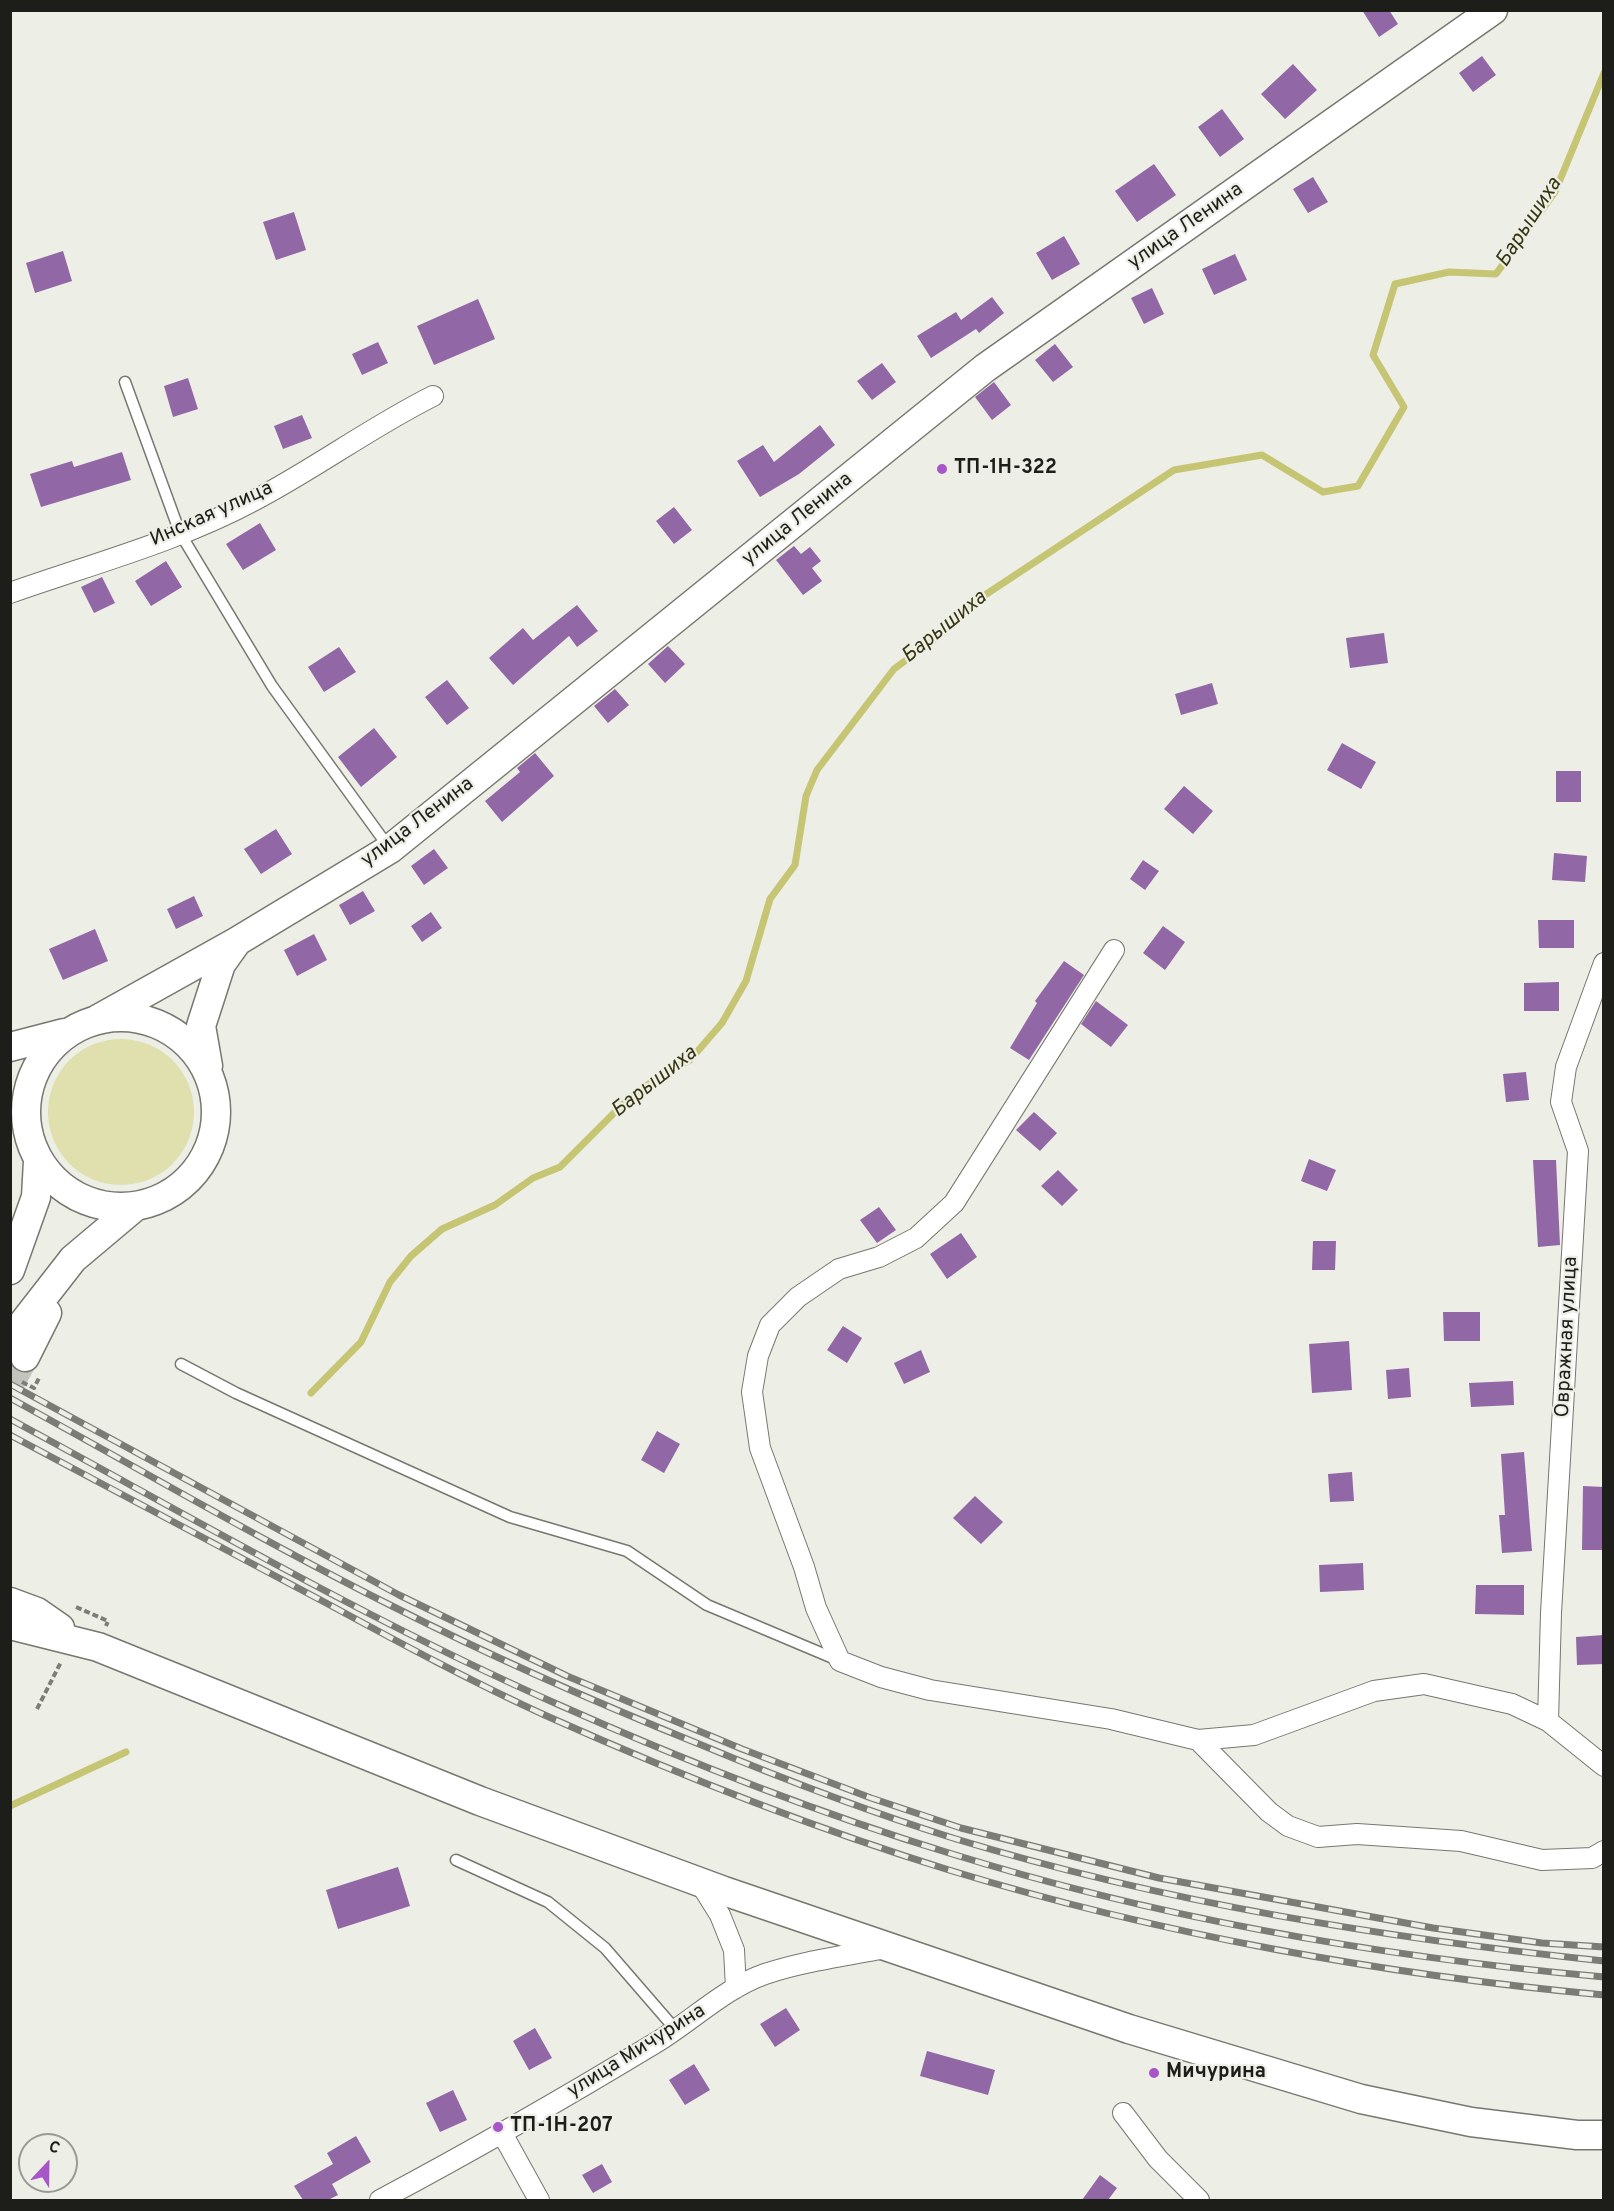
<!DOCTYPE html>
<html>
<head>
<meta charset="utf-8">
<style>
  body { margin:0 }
  #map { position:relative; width:1614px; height:2211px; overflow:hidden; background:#edeee5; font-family:Overpass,sans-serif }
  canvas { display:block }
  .frame { position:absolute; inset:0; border:12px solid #1d1d1a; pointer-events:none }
  .north { position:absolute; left:18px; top:2133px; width:60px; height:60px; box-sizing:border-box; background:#edeee5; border:2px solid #9a9a94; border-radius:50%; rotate:22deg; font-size:16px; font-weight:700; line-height:24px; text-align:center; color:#1d1d1a }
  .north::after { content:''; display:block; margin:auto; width:21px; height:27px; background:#a656c7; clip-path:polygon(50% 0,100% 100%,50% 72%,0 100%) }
</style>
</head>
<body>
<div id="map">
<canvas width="1614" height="2211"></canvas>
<div class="frame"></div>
<div class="north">С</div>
</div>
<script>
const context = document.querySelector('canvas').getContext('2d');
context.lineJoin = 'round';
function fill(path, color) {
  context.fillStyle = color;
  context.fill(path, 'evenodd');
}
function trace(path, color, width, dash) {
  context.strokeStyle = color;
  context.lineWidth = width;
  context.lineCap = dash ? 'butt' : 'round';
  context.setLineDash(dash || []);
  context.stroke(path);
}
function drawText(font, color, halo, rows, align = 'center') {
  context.font = font + ' Overpass,sans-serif';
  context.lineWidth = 4.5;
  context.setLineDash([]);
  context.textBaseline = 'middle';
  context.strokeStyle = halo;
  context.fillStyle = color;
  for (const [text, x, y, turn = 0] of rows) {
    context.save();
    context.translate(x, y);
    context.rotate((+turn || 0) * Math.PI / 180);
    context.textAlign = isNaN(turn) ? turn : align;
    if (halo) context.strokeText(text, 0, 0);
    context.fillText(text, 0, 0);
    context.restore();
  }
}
fill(new Path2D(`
  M48 1112a73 73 0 1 1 146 0a73 73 0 1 1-146 0Z`), '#dfe0ae');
trace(new Path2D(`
  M311 1393 361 1342 390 1282 411 1256 442 1229 495 1205 533 1178 560 1167 625 1102 662 1074 690 1060 722 1023 746 981 770 899 795 865 806 796 817 770 894 669 936 638 985 595 1174 470 1262 455 1323 492 1358 486 1404 407 1373 355 1395 284 1449 272 1496 274 1555 192 1604 73
  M10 1806 126 1752`), '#c6c574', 7);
fill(new Path2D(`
  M1362 10H1389L1398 24 1379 37Z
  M1482 56 1496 75 1473 92 1459 73Z
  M1293 64 1317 90 1285 119 1261 94Z
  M1222 109 1244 139 1220 157 1198 127Z
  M1154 164 1176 195 1137 222 1115 191Z
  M1313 177 1328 202 1308 213 1293 189Z
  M294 212 306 250 276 260 263 222Z
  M1064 236 1080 264 1052 280 1036 253Z
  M63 251 72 281 35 293 26 263Z
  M1235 254 1247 280 1214 295 1202 269Z
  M1152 288 1164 314 1144 324 1131 298Z
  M992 297 1004 313 979 333 976 329 931 358 917 336 956 312 961 320Z
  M478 299 495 339 434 365 417 326Z
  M378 342 388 363 362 375 352 354Z
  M1055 344 1073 367 1053 382 1035 360Z
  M882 363 896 382 872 400 857 381Z
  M188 378 198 409 173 417 164 386Z
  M994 382 1011 405 992 420 975 397Z
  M302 415 312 438 283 449 274 426Z
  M820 425 835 445 799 474 760 497 737 461 763 445 774 462Z
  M122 452 131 480 41 507 30 474 72 461 74 467Z
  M674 507 692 530 674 544 656 521Z
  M260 523 276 550 243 570 226 544Z
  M794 546 801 554 810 547 821 561 812 568 822 581 803 595 776 560Z
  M166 561 182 587 151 606 135 581Z
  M102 577 115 603 94 613 81 587Z
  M577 605 598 631 577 647 569 636 513 685 489 658 523 628 533 640Z
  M1384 633 1388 663 1350 668 1346 638Z
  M668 646 685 664 665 683 648 664Z
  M339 647 356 672 324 692 308 667Z
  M447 680 469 708 447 725 425 697Z
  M1212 683 1218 704 1181 715 1175 694Z
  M615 689 629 705 608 723 594 706Z
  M374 728 397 757 361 787 338 757Z
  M1342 743 1376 762 1361 789 1327 770Z
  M535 753 554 776 502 822 485 801 520 772 517 768Z
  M1556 771H1581V802H1556Z
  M1184 786 1213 811 1193 834 1164 809Z
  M276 829 292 854 261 874 244 849Z
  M434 849 448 868 424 885 411 866Z
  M1554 853 1587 856 1585 882 1552 880Z
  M1143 860 1159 871 1145 890 1130 879Z
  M363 891 375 911 350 925 339 905Z
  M194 896 203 916 176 929 167 909Z
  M431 912 442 928 422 942 411 926Z
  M1538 920H1574V948H1539Z
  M1163 926 1185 942 1165 970 1143 953Z
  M95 929 108 961 63 980 49 949Z
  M314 934 327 960 297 976 284 950Z
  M1064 961 1084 975 1029 1060 1010 1048 1037 1003 1035 1001Z
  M1559 982V1011H1524V983Z
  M1096 1001 1128 1025 1111 1047 1081 1024Z
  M1526 1072 1529 1100 1506 1102 1503 1074Z
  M1034 1112 1057 1133 1040 1151 1016 1130Z
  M1309 1159 1336 1170 1327 1191 1301 1181Z
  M1533 1160H1556L1560 1245 1538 1247Z
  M1058 1170 1078 1190 1062 1206 1041 1186Z
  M879 1207 896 1230 877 1243 860 1220Z
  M961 1233 977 1257 947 1279 930 1254Z
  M1313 1241H1336L1335 1270H1312Z
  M1443 1312H1480V1341H1444Z
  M843 1326 862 1338 847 1363 827 1350Z
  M1349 1341 1352 1390 1312 1393 1309 1344Z
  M921 1350 930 1372 904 1384 894 1363Z
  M1409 1368 1411 1397 1388 1399 1386 1370Z
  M1513 1381 1514 1405 1471 1407 1469 1383Z
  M657 1431 680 1444 664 1473 641 1460Z
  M1524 1452 1532 1551 1502 1553 1499 1515H1505L1501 1454Z
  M1352 1472 1354 1501 1330 1502 1328 1474Z
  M1583 1486 1604 1487V1550H1582Z
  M975 1496 1003 1522 981 1544 953 1518Z
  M1363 1563 1364 1590 1320 1592 1319 1565Z
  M1476 1585H1524V1615L1475 1614Z
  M1604 1635V1664L1577 1665 1576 1637Z
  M398 1867 410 1906 338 1929 326 1890Z
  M786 2008 800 2030 775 2047 760 2024Z
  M535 2028 552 2058 529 2070 513 2041Z
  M927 2051 995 2070 988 2095 920 2076Z
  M694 2064 710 2090 685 2105 669 2080Z
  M453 2090 467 2120 440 2132 426 2103Z
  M356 2136 371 2162 332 2184 338 2195 328 2200H303L294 2186 333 2164 327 2153Z
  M602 2164 612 2182 593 2193 582 2175Z
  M1100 2175 1117 2188 1108 2200H1082Z`), '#9267a5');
trace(new Path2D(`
  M10 1384 25 1357`), '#c3c4bc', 28, [28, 14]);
const service = new Path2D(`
  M125 382 180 533 272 686 390 849
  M181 1364 236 1393 510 1517 627 1551 707 1605 840 1661
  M456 1860 548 1902 605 1948 676 2030`);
const minor = new Path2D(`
  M10 593C92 564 179 541 255 500 316 468 371 427 433 396
  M1114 950 954 1203 916 1238 879 1257 839 1269 798 1297 770 1325 758 1356 752 1392 760 1448 804 1567 816 1608 840 1661 881 1677 930 1690 1111 1719 1198 1740 1254 1735 1374 1691 1424 1684 1512 1704 1548 1721 1604 1766
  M1548 1721 1551 1613 1578 1151 1561 1102 1566 1067 1604 963
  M1198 1740 1269 1812 1288 1826 1318 1837 1357 1834 1461 1841 1542 1860 1592 1858 1604 1851
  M700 1883 720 1915 734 1950 736 1988
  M1123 2113 1158 2159 1199 2200
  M503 2135 539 2200
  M380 2200C474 2150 566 2097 657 2042 693 2020 725 1988 765 1974 804 1961 845 1956 885 1948`);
const secondary = new Path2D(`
  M26 1112a95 95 0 1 1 190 0a95 95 0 1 1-190 0Z
  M98 1019 236 942 390 849 985 368 1493 10
  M10 1047 64 1033
  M208 1066 201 1026 221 964 236 943
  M10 1270 36 1197 38 1161
  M10 1340 73 1259 136 1206
  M25 1357 47 1313
  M10 1602 37 1612 60 1628
  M10 1625 98 1647 480 1801 724 1891 1129 2029 1361 2099 1471 2122 1577 2135H1604`);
trace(service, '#77776f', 13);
trace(minor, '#77776f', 22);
trace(secondary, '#77776f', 31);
trace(new Path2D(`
  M22 1382 34 1388 39 1378
  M76 1607 108 1621 106 1626
  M37 1709 61 1662`), '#7e7e78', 4, [6, 3]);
trace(service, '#fff', 10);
trace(minor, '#fff', 20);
trace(secondary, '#fff', 28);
const rail = new Path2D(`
  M10 1384 399 1595 567 1676 742 1749 871 1798 961 1828 1159 1878 1433 1928 1542 1943 1604 1947
  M10 1398C138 1468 264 1542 394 1607 494 1658 595 1702 699 1744 783 1779 869 1812 956 1839 1166 1903 1385 1938 1604 1961
  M10 1419C191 1517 369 1621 557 1704 685 1761 815 1812 949 1853 1161 1919 1382 1957 1604 1977
  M10 1435C116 1491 222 1548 328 1604 400 1643 474 1683 549 1717 679 1775 813 1828 949 1870 1158 1934 1386 1975 1604 1995`);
trace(rail, '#7c7c77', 7);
trace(rail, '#edeee5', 4.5, [14]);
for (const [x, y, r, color] of [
  [942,469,6,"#a656c7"],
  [1154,2073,6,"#a656c7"],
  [498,2127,6,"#a656c7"]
]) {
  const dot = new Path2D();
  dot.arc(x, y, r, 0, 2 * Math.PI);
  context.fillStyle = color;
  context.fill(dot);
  trace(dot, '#edeee5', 2);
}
drawText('20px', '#1d1d1a', '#edeee5', [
  ["улица Ленина",1186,227,-35],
  ["Инская улица",212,515,-24],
  ["улица Ленина",798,520,-39],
  ["улица Ленина",418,823,-37],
  ["Овражная улица",1568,1337,-87],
  ["улица Мичурина",637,2052,-32]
]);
drawText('bold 20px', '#1d1d1a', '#edeee5', [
  ["ТП-1Н-322",954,469],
  ["Мичурина",1166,2073],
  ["ТП-1Н-207",510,2127]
], 'left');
drawText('italic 21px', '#363511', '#edeee5', [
  ["Барышиха",1530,223,-57],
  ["Барышиха",945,628,-39],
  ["Барышиха",655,1083,-38]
]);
</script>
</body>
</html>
